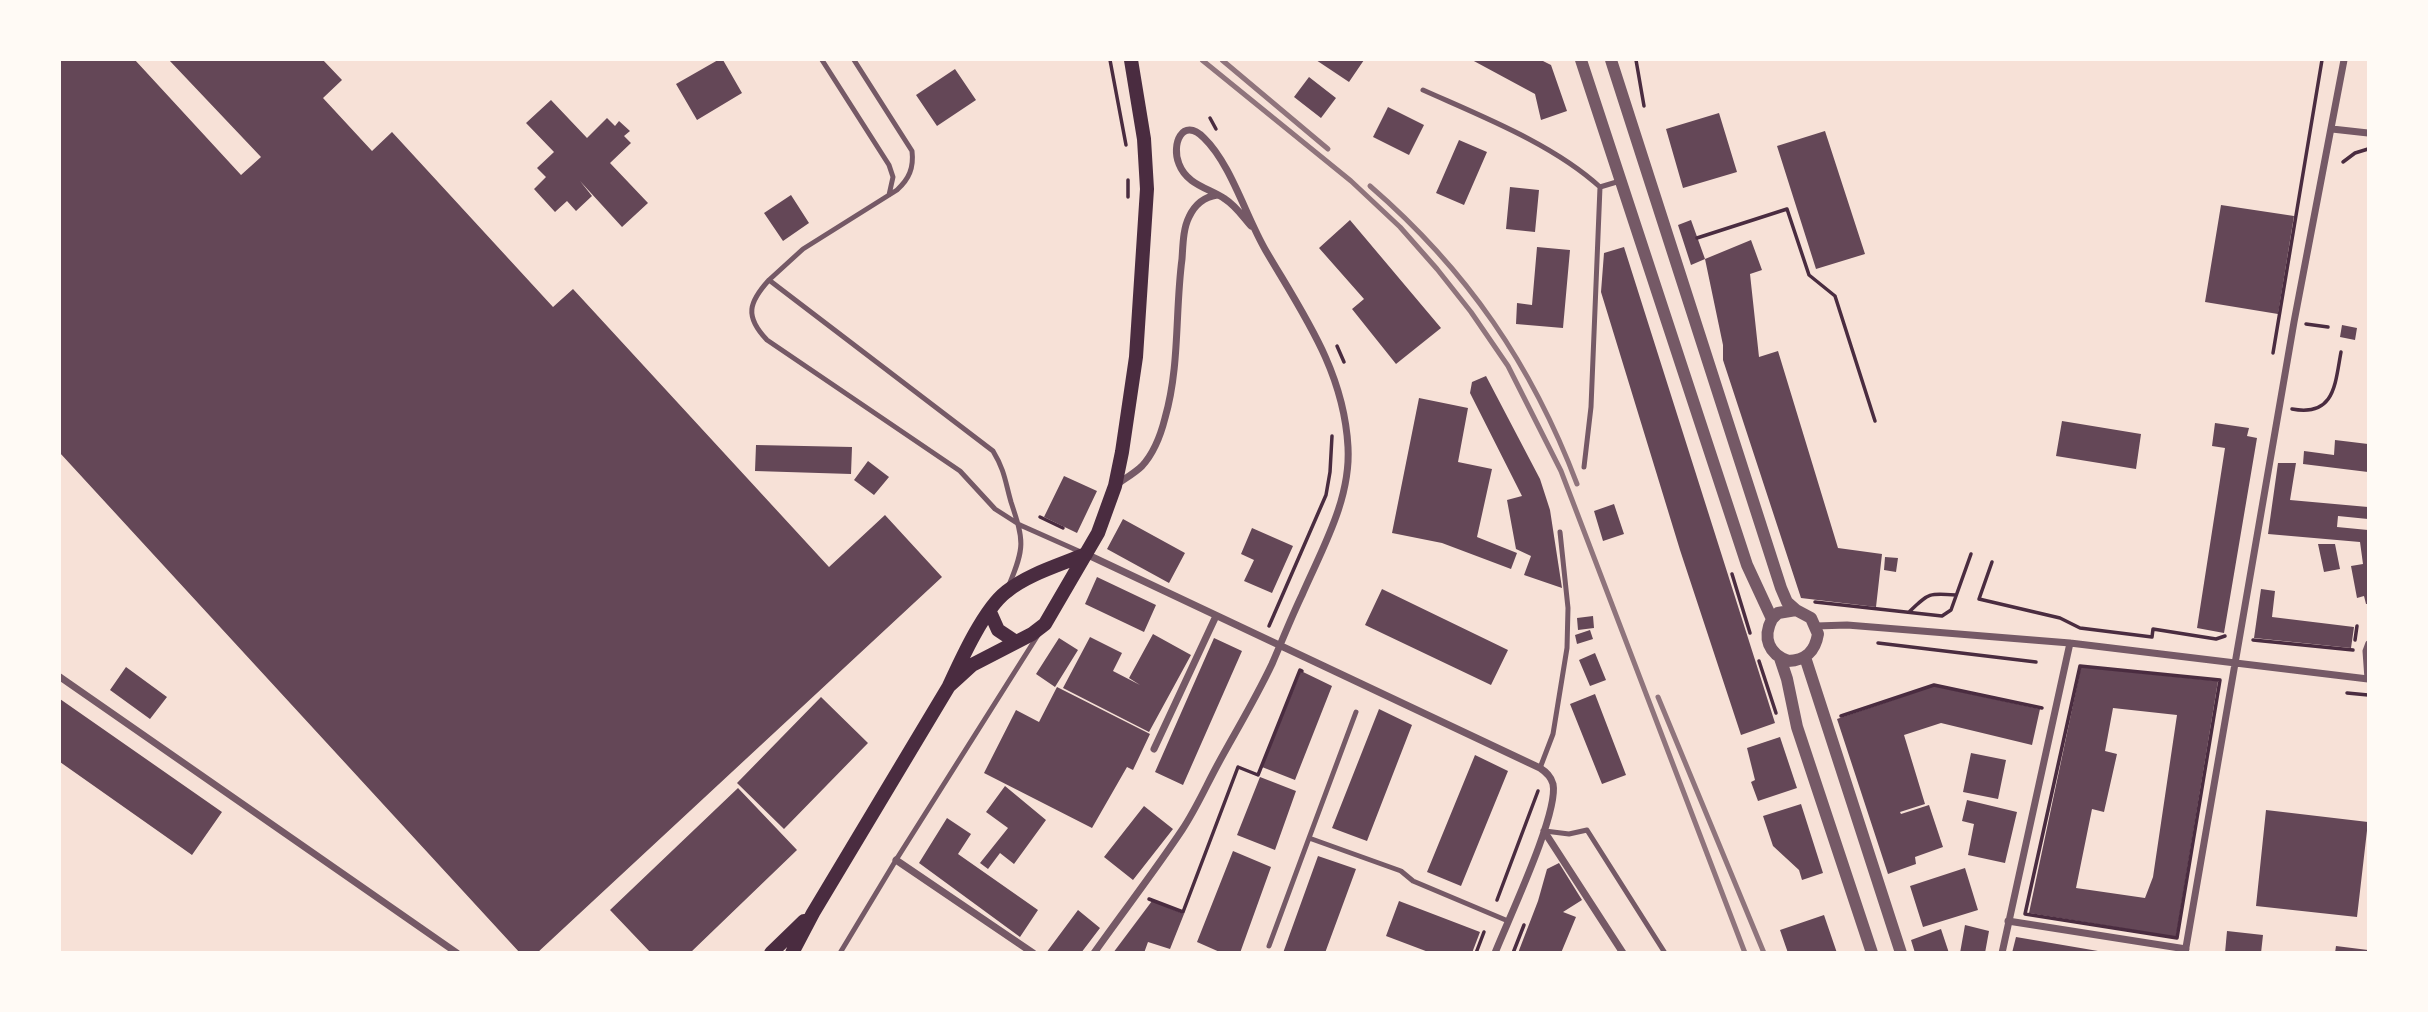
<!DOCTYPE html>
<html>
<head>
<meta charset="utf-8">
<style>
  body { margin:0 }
  #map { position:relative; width:2428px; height:1012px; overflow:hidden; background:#f7e1d7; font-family:"IBM Plex Sans",sans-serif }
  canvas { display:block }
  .frame { position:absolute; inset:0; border:61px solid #fffaf5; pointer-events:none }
</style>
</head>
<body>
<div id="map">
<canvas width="2428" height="1012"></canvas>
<div class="frame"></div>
</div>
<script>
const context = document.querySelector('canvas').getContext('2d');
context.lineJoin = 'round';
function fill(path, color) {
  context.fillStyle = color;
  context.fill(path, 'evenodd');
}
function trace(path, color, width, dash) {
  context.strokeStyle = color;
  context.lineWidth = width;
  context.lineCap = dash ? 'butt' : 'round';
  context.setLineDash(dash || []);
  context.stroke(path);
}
fill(new Path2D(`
  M60 60H135L241 175 261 157 169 60H323L342 80 323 98 372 151 392 132 553 307 573 289 829 567 885 515 942 577 537 953H520L60 453Z
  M718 60H723L742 93 697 120 676 84Z
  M1316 60H1364L1349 82Z
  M1472 60H1541L1551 65 1567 111 1541 120 1535 94Z
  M955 69 976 100 937 126 916 95Z
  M1309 77 1336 98 1321 118 1294 97Z
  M551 100 587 138 607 118 615 126 619 121 630 131 624 136 631 143 610 163 648 203 622 227 580 181 592 196 576 211 567 201 555 212 534 189 546 177 537 168 554 152 526 123Z
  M1388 107 1424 125 1409 155 1373 137Z
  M1719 113 1737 172 1683 188 1666 129Z
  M1825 131 1865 254 1816 269 1777 146Z
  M1459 140 1487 152 1464 205 1436 193Z
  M1510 187 1539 190 1535 232 1506 229Z
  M791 195 809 223 783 241 764 213Z
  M2221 205 2294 216 2278 314 2205 302Z
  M1350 220 1441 328 1396 364 1352 309 1364 299 1319 248Z
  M1691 220 1705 259 1691 265 1678 225Z
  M1751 240 1762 270 1750 274 1759 357 1778 351 1838 548 1882 554 1876 607 1801 598 1723 360V345L1705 259Z
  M1537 247 1570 250 1563 328 1516 324 1517 303 1532 305Z
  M1624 247 1775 723 1741 735 1680 550 1601 292 1604 253Z
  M2342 325 2357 328 2355 340 2340 337Z
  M1486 376 1540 479 1550 510 1562 588 1524 575 1531 556 1516 549 1507 500 1522 496 1470 393 1472 382Z
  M1419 398 1468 408 1458 462 1492 469 1477 537 1517 553 1511 569 1442 543 1392 533Z
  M2062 421 2141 434 2136 469 2056 456Z
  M2215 423 2249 428 2247 436 2257 438 2224 633 2197 628 2225 448 2212 446Z
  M2335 440 2368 444V472L2303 464 2304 451 2334 455Z
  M756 445 852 447 851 474 755 471Z
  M868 461 889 477 874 495 854 480Z
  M2278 463H2296L2290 500 2368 507V519L2338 516 2337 527 2368 530V604H2366L2364 596 2357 598 2351 566 2363 564 2360 542 2268 534Z
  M1064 476 1097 491 1077 533 1044 517Z
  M1614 504 1624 534 1603 541 1594 511Z
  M1123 519 1185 553 1169 583 1107 549Z
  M1252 528 1293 546 1272 593 1244 581 1254 560 1241 554Z
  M2318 544H2335L2340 569 2324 572Z
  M1885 557 1898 558 1896 572 1884 570Z
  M1097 577 1156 605 1144 632 1085 604Z
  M1382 589 1508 650 1491 685 1365 625Z
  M2261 589 2275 591 2272 617 2354 627 2351 648 2254 638Z
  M1593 616 1594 628 1578 630 1577 618Z
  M1590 630 1593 639 1577 644 1575 635Z
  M1153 634 1191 655 1149 732 1063 688 1090 637 1122 653 1113 671 1140 685 1129 678Z
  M1059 638 1078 650 1055 687 1036 674Z
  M1214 638 1242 651 1183 785 1155 772Z
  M1595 653 1606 680 1590 686 1579 660Z
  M126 667 167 697 150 719 110 690Z
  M2081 667 2218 681 2176 937 2029 913ZM2113 708 2177 715 2153 877 2145 898 2076 888 2092 809 2104 812 2117 754 2105 751Z
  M1301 671 1332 686 1295 780 1262 767Z
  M1934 686 2040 709 2032 745 1941 723 1904 735 1925 804 1900 812 1901 814 1929 805 1943 847 1915 857 1916 864 1888 874 1837 719Z
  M1057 687 1150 734 1133 770 1127 767 1092 828 984 773 1016 710 1039 722Z
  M1595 694 1626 775 1602 784 1570 704Z
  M821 697 868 743 784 829 737 783Z
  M60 699 222 812 192 855 60 762Z
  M1379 709 1412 725 1367 841 1332 828Z
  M1780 737 1797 788 1758 801 1751 782 1755 780 1747 748Z
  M1971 753 2006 760 1998 799 1963 792Z
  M1475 755 1508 771 1461 886 1427 872Z
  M1260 777 1296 791 1275 850 1237 835Z
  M1005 786 1046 820 1014 864 1000 853 988 869 980 863 1008 828 986 812Z
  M738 788 797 850 690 953H651L610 910Z
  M1967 800 2017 812 2005 863 1968 855 1974 824 1962 821Z
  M1801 804 1823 873 1802 880 1799 870 1773 846 1763 816Z
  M1144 806 1173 829 1133 880 1104 857Z
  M2266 810 2368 822 2357 917 2256 906Z
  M947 818 971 834 958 854 1038 910 1020 937 919 863Z
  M1233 851 1271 867 1240 953H1222L1197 942Z
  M1318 856 1356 869 1325 953H1283Z
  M1559 863 1582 900 1563 912 1576 917 1561 953H1518L1538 901 1547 869Z
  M1965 868 1978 910 1923 927 1910 886Z
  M1152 901 1184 914 1170 949 1148 942 1144 953H1113Z
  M1399 901 1480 932 1472 953H1431L1386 936Z
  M1078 910 1100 928 1081 953H1046Z
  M1824 915 1837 953H1788L1780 930Z
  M1965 925 1989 931 1985 953H1960Z
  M1941 929 1949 953H1915L1911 940Z
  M2227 931 2263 935 2261 953H2225Z
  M2016 937 2098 951V953H2012Z
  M2336 946 2368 950V953H2335Z`), '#644757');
trace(new Path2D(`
  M1110 60 1126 145
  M1636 60 1644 106
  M1210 118 1216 129
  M2343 162 2355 153 2368 149
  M1128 180V197
  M1697 238 1787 209 1809 275 1835 296 1875 421
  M2306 324 2328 327
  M1337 346 1344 362
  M2273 353 2322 60
  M2292 409C2335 417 2335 384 2341 352
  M1040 517 1063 528
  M1992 562 1979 599 2060 618 2080 628 2152 637 2153 629 2216 639 2225 636
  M1732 574 1750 633
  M1815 602 1942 616 1951 610 1971 554
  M1909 612C1929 593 1928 593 1956 595
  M1269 626 1326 495 1330 472 1332 436
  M2253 640 2353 650
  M2355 640 2357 626
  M1878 643 2036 662
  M1759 661 1776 713
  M2080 666 2220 680 2177 938 2025 914Z
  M2347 693 2368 695
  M1841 716 1934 685 2042 708
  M1149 899 1183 912 1238 767 1258 775 1300 670 1302 671
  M1497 900 1538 791
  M1476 953 1484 932
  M1513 953 1524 925`), '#4a2c40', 3.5);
trace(new Path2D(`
  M822 60 889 165 893 177 889 195
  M1423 90C1481 116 1553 144 1600 187
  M769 280 803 249 897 190C909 179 914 168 912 151L854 60
  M1584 467 1591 407 1600 187 1620 181
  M1009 585C1025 547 1024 541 1011 502 1005 481 1005 471 993 451L769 280C749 302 744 316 767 340L960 471 995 509 1020 525 1083 553
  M2367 679 2365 651 2368 643
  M1356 712 1309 838 1401 871 1413 881 1508 921
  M1540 768 1553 734 1567 648 1568 608 1560 532
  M1545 831 1569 834 1587 830 1665 953
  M1269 946 1309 838
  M840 953 896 860 1038 635`), '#755966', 5);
trace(new Path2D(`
  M2332 129 2368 133
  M1116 485C1124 479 1135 473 1142 466 1153 454 1161 434 1165 418 1180 366 1175 311 1182 259 1183 245 1183 229 1189 217 1195 204 1204 197 1217 195
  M1086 554 1540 768C1546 772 1551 776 1553 784 1559 813 1508 920 1495 953
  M1816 626 1847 625 2070 643 2368 679
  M60 677 457 953
  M1154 749 1216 616
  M1544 831 1623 953
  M896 860 1033 953
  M2008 921 2186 949
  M1094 953C1123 912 1154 872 1182 830 1196 809 1206 786 1218 764 1236 731 1256 698 1272 664 1282 641 1291 618 1302 595 1322 549 1351 499 1348 447 1344 371 1303 314 1266 251 1246 217 1231 164 1204 138 1182 116 1171 145 1179 164 1187 185 1209 188 1225 199 1236 206 1243 217 1251 226
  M2002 953 2070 643
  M2185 953 2294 322 2344 60`), '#755966', 7);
trace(new Path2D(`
  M1581 60 1747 565 1772 619C1762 638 1769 654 1788 661 1806 660 1815 652 1818 634L1811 618 1796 610 1778 613 1772 619
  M1611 60 1781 588 1787 602 1796 610
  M1805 657 1901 953
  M1780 658 1787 679 1797 727 1872 953`), '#755966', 12);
trace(new Path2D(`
  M990 612 998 630 1016 642
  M949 686 972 665 1032 634 1045 624 1098 533 1115 486 1122 452 1136 357 1147 189 1144 139 1131 60
  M771 953 804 921
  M792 953 813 913 949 686C961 660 984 609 1006 592 1028 574 1060 565 1086 554`), '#4a2c40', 14);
trace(new Path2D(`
  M1202 60 1351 181 1400 227 1437 269 1471 312 1508 366 1561 471 1745 953
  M1222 60 1328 149
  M1370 186C1467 270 1532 365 1577 484
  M1658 697 1764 953`), '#8f747c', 5);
</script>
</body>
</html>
